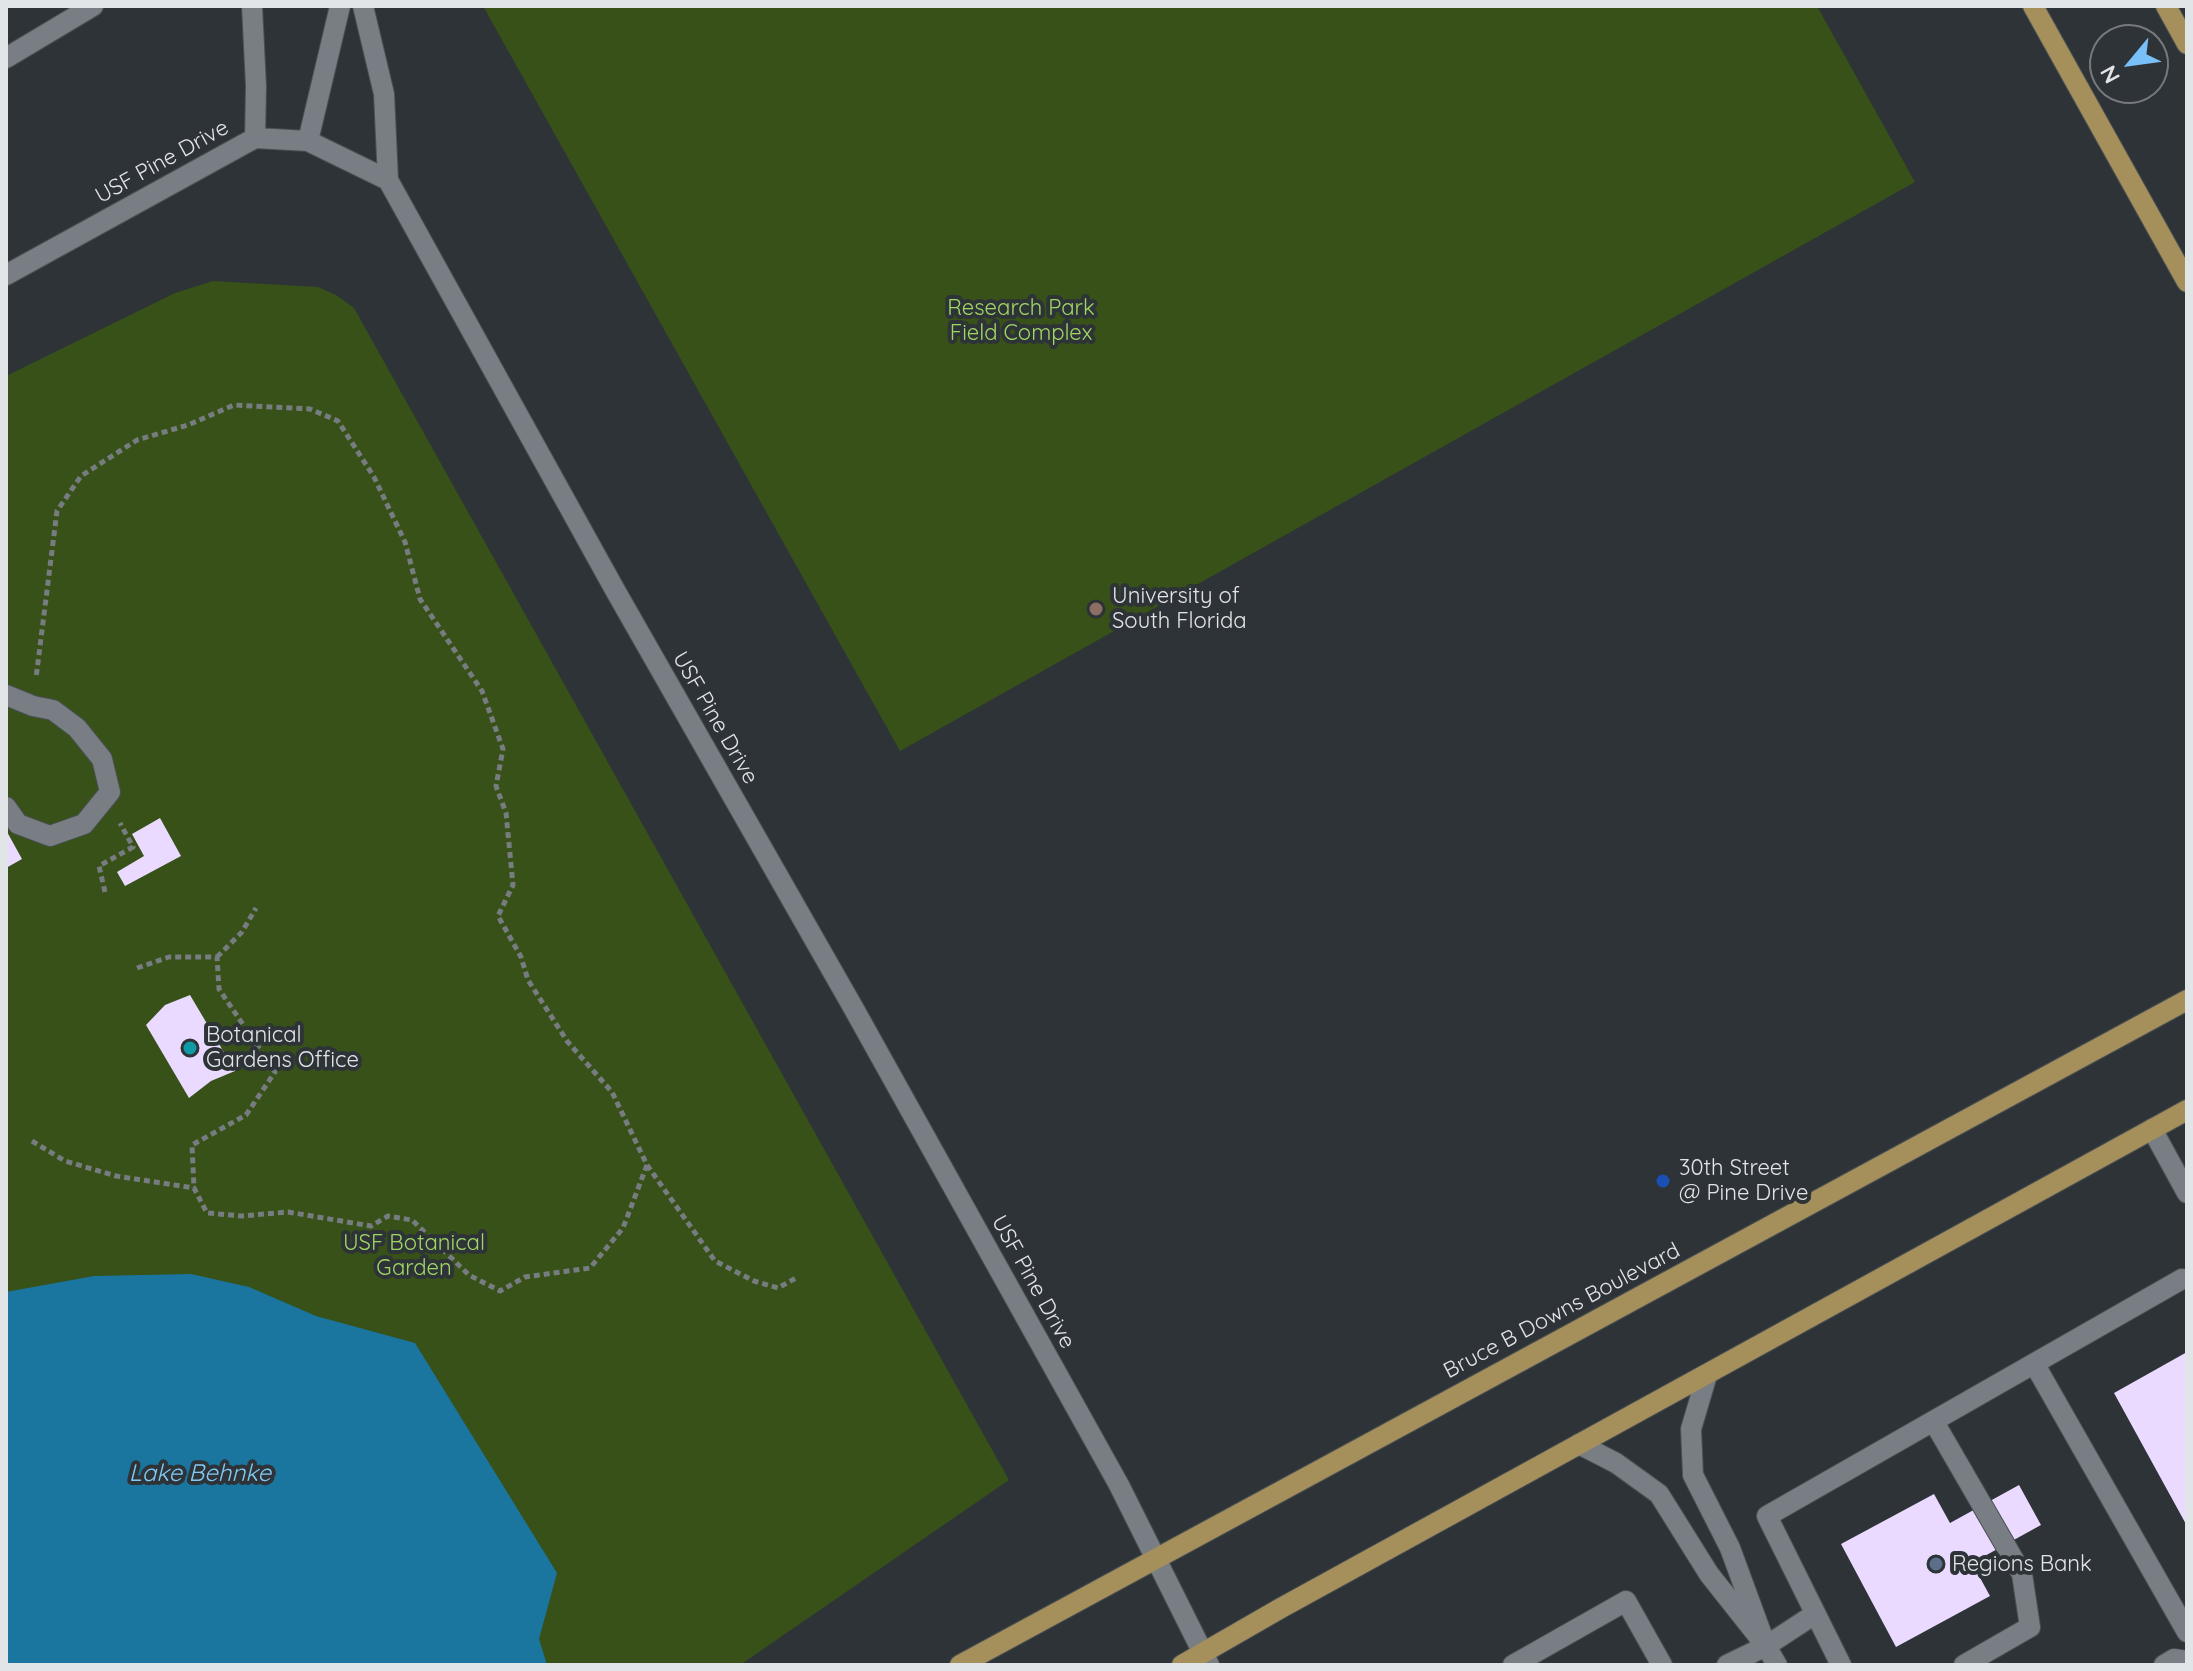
<!DOCTYPE html>
<html>
<head>
<meta charset="utf-8">
<style>
  body { margin:0 }
  #map { position:relative; width:2193px; height:1671px; overflow:hidden; background:#2e3338; font-family:Quicksand,sans-serif }
  canvas { display:block }
  .frame { position:absolute; inset:0; border:8px solid #e2e5e8; pointer-events:none }
  .north { position:absolute; left:2089px; top:24px; width:80px; height:80px; box-sizing:border-box; background:#2e3338; border:2px solid #767a7e; border-radius:50%; rotate:241deg; font-size:22px; font-weight:700; line-height:32px; text-align:center; color:#e2e5e8 }
  .north::after { content:''; display:block; margin:auto; width:28px; height:36px; background:#79bff8; clip-path:polygon(50% 0,100% 100%,50% 72%,0 100%) }
</style>
</head>
<body>
<div id="map">
<canvas width="2193" height="1671"></canvas>
<div class="frame"></div>
<div class="north">N</div>
</div>
<script>
const context = document.querySelector('canvas').getContext('2d');
context.lineJoin = 'round';
function fill(path, color) {
  context.fillStyle = color;
  context.fill(path, 'evenodd');
}
function trace(path, color, width, dash) {
  context.strokeStyle = color;
  context.lineWidth = width;
  context.lineCap = dash ? 'butt' : 'round';
  context.setLineDash(dash || []);
  context.stroke(path);
}
function drawText(font, color, halo, rows, align = 'center') {
  context.font = font + ' Quicksand,sans-serif';
  context.lineWidth = 8;
  context.setLineDash([]);
  context.textBaseline = 'middle';
  context.strokeStyle = halo;
  context.fillStyle = color;
  for (const [text, x, y, turn = 0] of rows) {
    context.save();
    context.translate(x, y);
    context.rotate((+turn || 0) * Math.PI / 180);
    context.textAlign = isNaN(turn) ? turn : align;
    if (halo) context.strokeText(text, 0, 0);
    context.fillText(text, 0, 0);
    context.restore();
  }
}
fill(new Path2D(`
  M483 6H1817L1915 182 900 751Z
  M213 281 318 287 336 295 354 308 1009 1480 740 1665H6V376L175 293Z`), '#375119');
fill(new Path2D(`
  M191 1274 249 1287 316 1316 415 1343 557 1573 539 1639 547 1665H6V1292L94 1276Z`), '#1a759f');
fill(new Path2D(`
  M160 818 181 856 125 886 117 872 144 856 132 834Z
  M6 830 22 859 6 868Z
  M190 995 235 1071 211 1081 189 1098 146 1025 165 1005Z
  M2187 1352V1526L2114 1393Z
  M2019 1485 2041 1525 1972 1563 1990 1596 1896 1647 1841 1544 1934 1494 1950 1523Z`), '#eadaff');
const minor = new Path2D(`
  M252 6 256 86 255 138
  M363 6 384 94 388 180
  M6 58 93 6
  M308 141 340 6
  M6 275 255 138 308 141 388 180 615 590 854 1009 1119 1485 1209 1665
  M6 695 33 706 53 710 77 728 102 759 110 792 84 824 50 836 18 824 6 807
  M2152 1129 2187 1193
  M2035 1365 2187 1632
  M1934 1422 2022 1574 2030 1627 1964 1665
  M1579 1444 1616 1463 1659 1494 1709 1574 1766 1646 1730 1548 1693 1475 1691 1429 1707 1375
  M1766 1646 1777 1665
  M1513 1665 1626 1601 1662 1665
  M1727 1665 1766 1646 1815 1614
  M1841 1665 1767 1516 2182 1279
  M2164 1665 2174 1659 2187 1661`);
const major = new Path2D(`
  M2033 6 2187 282
  M2166 6 2187 44
  M960 1665 2187 1000
  M1182 1665 1281 1608 2187 1110`);
trace(minor, '#4b5053', 22);
trace(major, '#4b5053', 22);
trace(new Path2D(`
  M105 892 99 866 133 847 120 823
  M217 957 242 932 256 908
  M137 968 169 957H217L219 989 275 1072 246 1115 192 1145 194 1188
  M32 1141 65 1161 116 1176 194 1188 207 1213 242 1216 288 1212 371 1226 388 1216 412 1220 469 1275 500 1291 525 1277 590 1268 623 1228 647 1165 612 1092 567 1041 528 980 521 957 498 916 513 885 506 813 496 786 503 749 482 691 420 599 405 542 374 477 338 421 310 409 234 405 188 425 137 440 81 476 57 511 36 678
  M647 1165 715 1261 754 1281 778 1288 796 1278`), '#777c80', 5, [6, 4]);
trace(minor, '#787e83', 20);
trace(major, '#a58f5a', 20);
for (const [x, y, r, color] of [
  [1096,609,8,"#8d6e63"],
  [190,1048,8,"#0f9aa8"],
  [1663,1181,8,"#1a4fb4"],
  [1936,1564,8,"#5c6f8a"]
]) {
  const dot = new Path2D();
  dot.arc(x, y, r, 0, 2 * Math.PI);
  context.fillStyle = color;
  context.fill(dot);
  trace(dot, '#2e3338', 3);
}
drawText('22px', '#e2e5e8', '#2e3338', [
  ["USF Pine Drive",162,162,-29],
  ["USF Pine Drive",715,718,60],
  ["USF Pine Drive",1033,1282,61],
  ["Bruce B Downs Boulevard",1562,1311,-28]
]);
drawText('22px', '#9fd762', '#2e3338', [
  ["Research Park",1021,308],
  ["Field Complex",1021,333],
  ["USF Botanical",414,1243],
  ["Garden",414,1268]
]);
drawText('22px', '#e2e5e8', '#2e3338', [
  ["University of",1112,596],
  ["South Florida",1112,621],
  ["Botanical",206,1035],
  ["Gardens Office",206,1060],
  ["30th Street",1679,1168],
  ["@ Pine Drive",1679,1193],
  ["Regions Bank",1952,1564]
], 'left');
drawText('italic 24px', '#7fcaf4', '#2e3338', [
  ["Lake Behnke",200,1474]
]);
</script>
</body>
</html>
